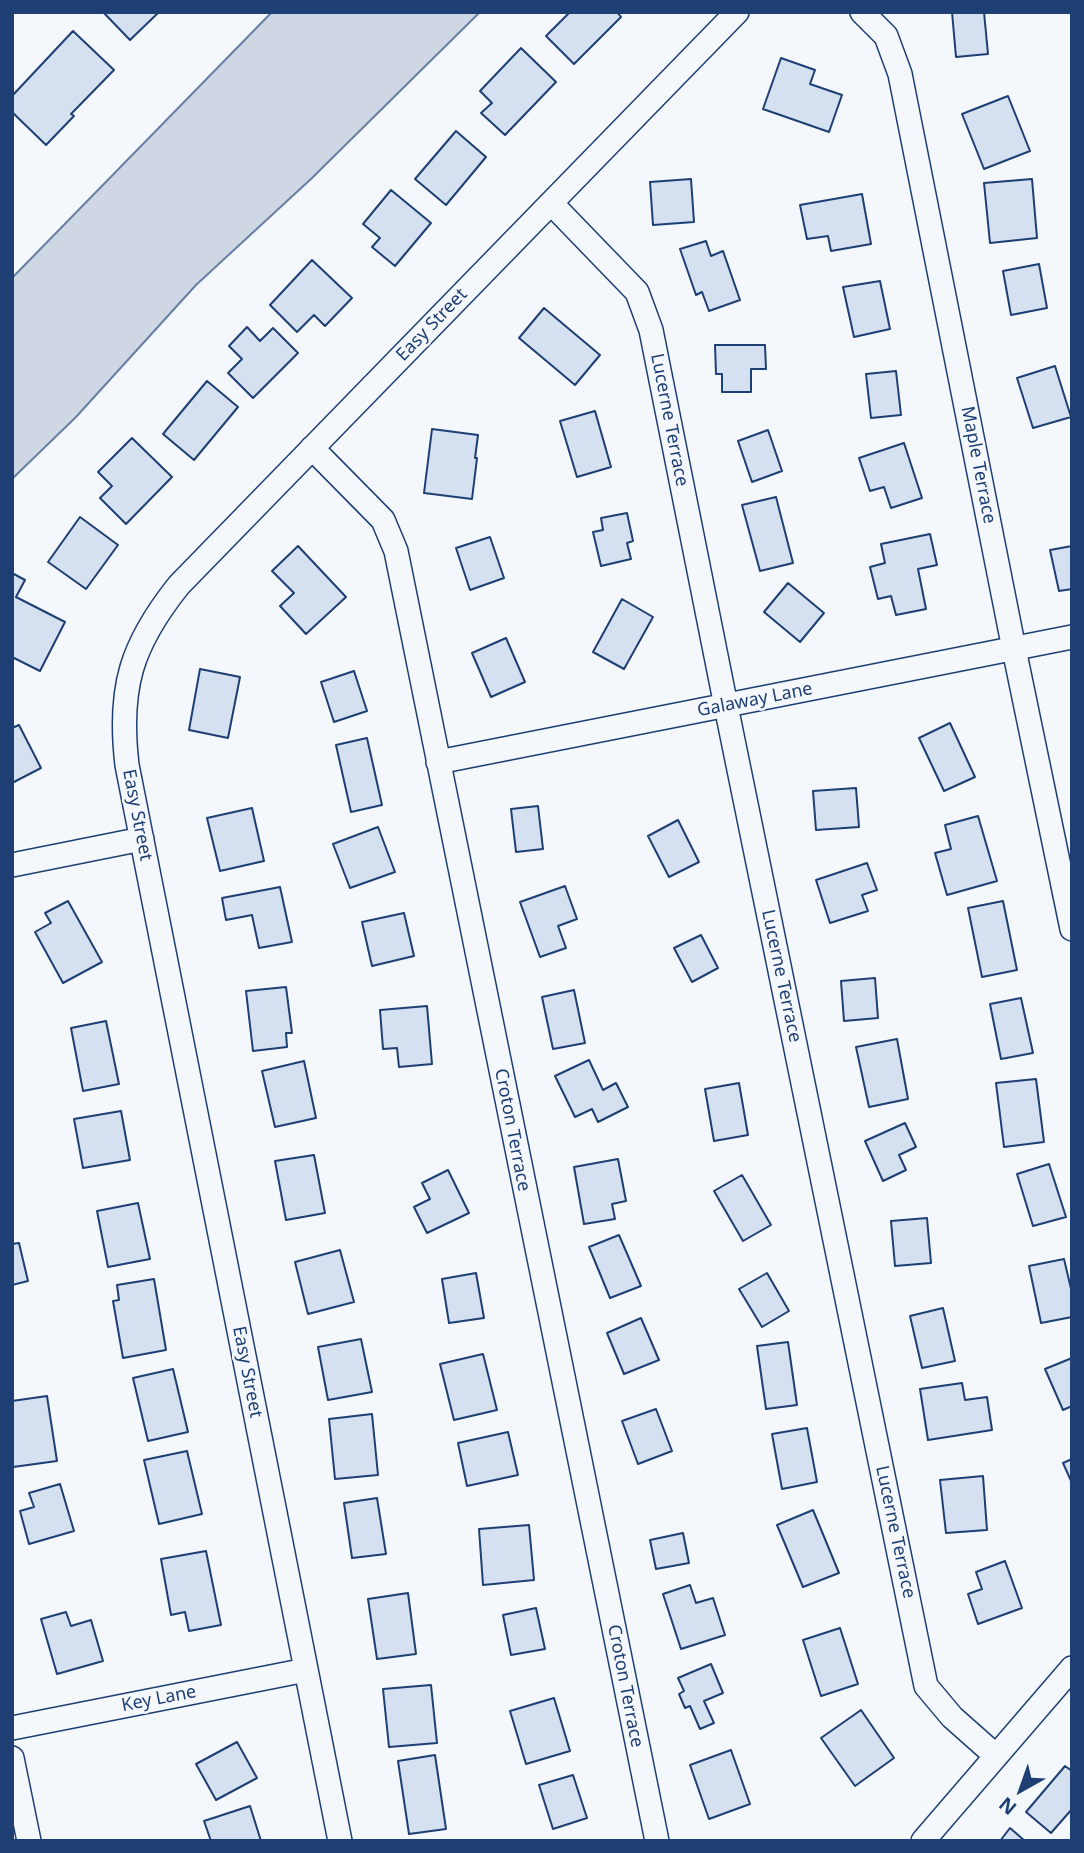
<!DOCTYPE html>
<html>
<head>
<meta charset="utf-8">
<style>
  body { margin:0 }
  #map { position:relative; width:1084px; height:1853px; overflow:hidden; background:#f4f7fb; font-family:"Noto Sans",sans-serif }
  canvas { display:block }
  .frame { position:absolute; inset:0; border:14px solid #1d3f73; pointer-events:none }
  .north { position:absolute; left:986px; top:1755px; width:70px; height:70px; -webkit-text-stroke:5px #f4f7fb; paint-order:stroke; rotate:220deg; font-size:19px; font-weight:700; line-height:28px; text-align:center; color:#1d3f73 }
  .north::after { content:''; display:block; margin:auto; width:24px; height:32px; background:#1d3f73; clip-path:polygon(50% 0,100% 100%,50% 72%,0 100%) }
</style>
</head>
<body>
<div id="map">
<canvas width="1084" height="1853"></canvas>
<div class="frame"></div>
<div class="north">N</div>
</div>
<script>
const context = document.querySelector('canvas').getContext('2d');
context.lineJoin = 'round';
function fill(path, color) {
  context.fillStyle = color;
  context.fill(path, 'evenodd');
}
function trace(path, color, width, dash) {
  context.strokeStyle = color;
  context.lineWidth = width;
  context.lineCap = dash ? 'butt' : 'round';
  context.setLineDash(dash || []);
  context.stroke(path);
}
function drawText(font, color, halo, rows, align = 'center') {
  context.font = font + ' "Noto Sans",sans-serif';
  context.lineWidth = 5;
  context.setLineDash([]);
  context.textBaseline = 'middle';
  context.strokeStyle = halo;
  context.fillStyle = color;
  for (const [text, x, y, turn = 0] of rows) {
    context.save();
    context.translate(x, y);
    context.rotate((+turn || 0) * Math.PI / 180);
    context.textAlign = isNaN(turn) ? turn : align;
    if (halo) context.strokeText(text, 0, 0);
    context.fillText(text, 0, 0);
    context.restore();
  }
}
const water = new Path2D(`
  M272 12H480L312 178 196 285 76 417 12 479V278Z`);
fill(water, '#cfd7e4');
trace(water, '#687fa3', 2);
const building = new Path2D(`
  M103 12H159L130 40Z
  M570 12H617L621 17 574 64 546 36Z
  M952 12H984L988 54 956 57Z
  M73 31 114 70 71 114 74 116 46 145 12 112V96Z
  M521 48 556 82 505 135 481 113 492 103 480 91Z
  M781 58 815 70 810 84 842 95 829 132 763 109Z
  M1008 96 1030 151 984 169 962 114Z
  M456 131 486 157 446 205 415 179Z
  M691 179 694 222 653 225 650 182Z
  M1032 179 1037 238 990 243 984 183Z
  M391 190 431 223 395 266 372 247 380 238 363 224Z
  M862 194 871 244 831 251 828 236 807 239 800 205Z
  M706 241 711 256 723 251 740 300 709 311 702 292 696 295 680 249Z
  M312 260 352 298 325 326 314 315 297 332 270 305Z
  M1039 264 1047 308 1011 315 1003 271Z
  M880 281 890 329 854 337 843 287Z
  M544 308 600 355 575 385 519 338Z
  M247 327 260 341 273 328 298 353 253 398 228 373 242 359 229 346Z
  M715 345H765L766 369H751V392H722V374H716Z
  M1055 366 1071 417 1033 428 1017 378Z
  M896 371 901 415 871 418 866 374Z
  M207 381 238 407 194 460 163 434Z
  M595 411 611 467 577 477 560 421Z
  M432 429 478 435 475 458H477L472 499 424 493Z
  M768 430 782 471 752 482 738 441Z
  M132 438 172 477 126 524 100 498 112 486 98 472Z
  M904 443 922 498 891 508 884 487 870 491 859 458Z
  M776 497 793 563 760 571 742 505Z
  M627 513 633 541 627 543 631 559 601 566 593 532 603 530 601 518Z
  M80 517 118 545 86 589 48 562Z
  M930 534 937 565 918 569 926 609 896 615 891 596 878 599 870 567 885 563 881 544Z
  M490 537 504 578 470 590 456 548Z
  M298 546 346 597 306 634 280 606 294 593 272 571Z
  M1072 546V589L1059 591 1050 550Z
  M12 573 25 580 16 597 65 622 40 671 12 657Z
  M788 583 824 613 800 642 764 612Z
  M622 599 653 617 624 669 593 652Z
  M506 638 525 682 491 697 472 653Z
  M200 669 240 677 228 738 189 730Z
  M354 671 367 711 334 722 321 682Z
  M950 723 975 777 944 791 919 738Z
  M19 725 41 768 12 783V728Z
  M367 738 382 805 351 812 336 745Z
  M856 788 859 827 816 830 813 791Z
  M538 806 543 849 516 852 511 809Z
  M252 808 264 861 220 871 207 818Z
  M978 816 997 881 947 895 935 853 951 849 945 825Z
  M678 820 699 862 669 877 648 836Z
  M378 827 395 872 350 888 333 844Z
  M867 863 877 890 862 895 868 911 830 923 816 880Z
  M565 886 577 919 558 926 566 948 540 957 520 902Z
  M280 887 292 942 259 948 252 915 226 920 222 898Z
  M68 901 102 962 63 983 35 932 51 923 45 913Z
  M1003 901 1017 970 982 977 968 908Z
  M404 913 414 956 372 966 362 922Z
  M701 935 718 968 692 982 674 948Z
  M875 978 878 1018 844 1021 841 981Z
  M286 987 292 1033H286L287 1047 253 1051 246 991Z
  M574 990 585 1043 553 1049 542 997Z
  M1021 998 1033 1053 1001 1059 990 1004Z
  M427 1006 432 1064 399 1067 397 1048 383 1049 380 1010Z
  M106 1021 119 1084 83 1091 71 1028Z
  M897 1039 908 1099 869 1107 856 1047Z
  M589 1060 603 1090 616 1083 628 1107 598 1122 592 1109 575 1117 555 1076Z
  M304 1061 316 1118 275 1127 262 1071Z
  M1036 1079 1044 1142 1004 1147 996 1083Z
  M739 1083 748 1135 714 1141 705 1089Z
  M121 1111 130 1160 83 1168 74 1119Z
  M905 1123 916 1147 899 1155 906 1170 883 1181 865 1141Z
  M314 1155 325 1213 286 1220 275 1161Z
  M618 1159 626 1201 612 1204 615 1219 584 1224 574 1167Z
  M1049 1164 1066 1217 1033 1226 1017 1174Z
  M448 1170 469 1213 427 1233 414 1207 430 1199 422 1183Z
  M742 1175 771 1225 743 1241 714 1191Z
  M138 1203 150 1259 108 1267 97 1211Z
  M927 1218 931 1263 895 1266 891 1221Z
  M619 1235 641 1286 610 1298 589 1247Z
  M19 1243 28 1281 12 1285V1244Z
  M340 1250 354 1302 308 1314 295 1262Z
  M1064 1259 1072 1293V1317L1041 1323 1029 1266Z
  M476 1273 484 1318 449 1323 442 1279Z
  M767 1273 789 1311 762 1327 739 1289Z
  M154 1279 166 1350 123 1358 113 1301 119 1300 117 1285Z
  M943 1308 955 1361 922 1368 910 1316Z
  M641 1318 659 1360 624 1374 607 1333Z
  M361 1339 372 1392 328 1400 318 1347Z
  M788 1342 797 1405 766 1409 757 1346Z
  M483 1354 497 1410 454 1420 440 1364Z
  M1072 1358V1406L1063 1410 1045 1369Z
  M173 1369 188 1432 148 1441 133 1378Z
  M962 1383 965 1400 987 1397 992 1430 928 1440 920 1389Z
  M47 1396 57 1461 13 1467 12 1401Z
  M656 1409 672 1451 638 1464 622 1421Z
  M372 1414 378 1475 335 1479 329 1419Z
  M807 1428 817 1482 782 1489 772 1434Z
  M508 1432 518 1475 467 1486 458 1443Z
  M187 1451 202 1514 159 1524 144 1460Z
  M1072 1459V1483L1063 1463Z
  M983 1476 987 1530 946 1533 940 1480Z
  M60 1484 74 1531 29 1544 20 1511 34 1507 29 1493Z
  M377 1498 386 1554 352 1558 344 1503Z
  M813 1510 839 1573 803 1587 777 1525Z
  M529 1525 534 1580 483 1585 479 1529Z
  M683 1533 689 1563 656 1569 650 1540Z
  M206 1551 221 1625 189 1631 185 1612 171 1615 161 1559Z
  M1005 1561 1022 1608 978 1624 968 1594 982 1589 976 1572Z
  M690 1585 696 1603 713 1598 725 1635 681 1649 663 1594Z
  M408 1593 416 1654 377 1659 368 1599Z
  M536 1608 545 1649 511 1655 503 1615Z
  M66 1612 71 1626 91 1620 103 1661 57 1674 41 1619Z
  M840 1628 858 1684 821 1696 803 1640Z
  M711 1664 723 1693 704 1701 714 1723 700 1729 690 1706 685 1708 679 1694 684 1691 678 1678Z
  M431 1685 437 1743 389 1747 383 1689Z
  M554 1698 570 1751 526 1764 510 1711Z
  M861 1710 894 1758 855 1786 821 1738Z
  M237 1742 257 1778 216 1800 196 1764Z
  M731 1750 750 1804 709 1819 690 1765Z
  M435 1755 446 1829 409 1834 398 1761Z
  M1065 1766 1072 1771V1809L1051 1833 1026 1812Z
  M573 1775 587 1818 553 1829 539 1785Z
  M250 1806 261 1841H211L204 1821Z
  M1010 1828 1025 1841H1000Z`);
fill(building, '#d5e0f0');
trace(building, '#1d3f73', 2);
const street = new Path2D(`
  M862 12 886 36 900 74 1014 649 1072 929
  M551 203 637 292 651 330 726 706 926 1686 952 1717 996 1756
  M312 448 383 520 396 551 657 1841
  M438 762 1072 637
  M12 865 142 839
  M12 1728 306 1670
  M12 1758 29 1841
  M340 1841 127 765C118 688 131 645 179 585L737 12
  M923 1841 1072 1668`);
trace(street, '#1d3f73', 26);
trace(street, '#f4f7fb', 23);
drawText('18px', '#1d3f73', '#f4f7fb', [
  ["Easy Street",432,325,-46],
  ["Lucerne Terrace",669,420,79],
  ["Maple Terrace",978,465,79],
  ["Galaway Lane",755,700,-11],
  ["Easy Street",137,815,79],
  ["Lucerne Terrace",781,976,78],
  ["Croton Terrace",512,1130,79],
  ["Easy Street",247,1372,79],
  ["Lucerne Terrace",895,1532,78],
  ["Croton Terrace",625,1686,79],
  ["Key Lane",159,1699,-11]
]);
</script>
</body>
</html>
